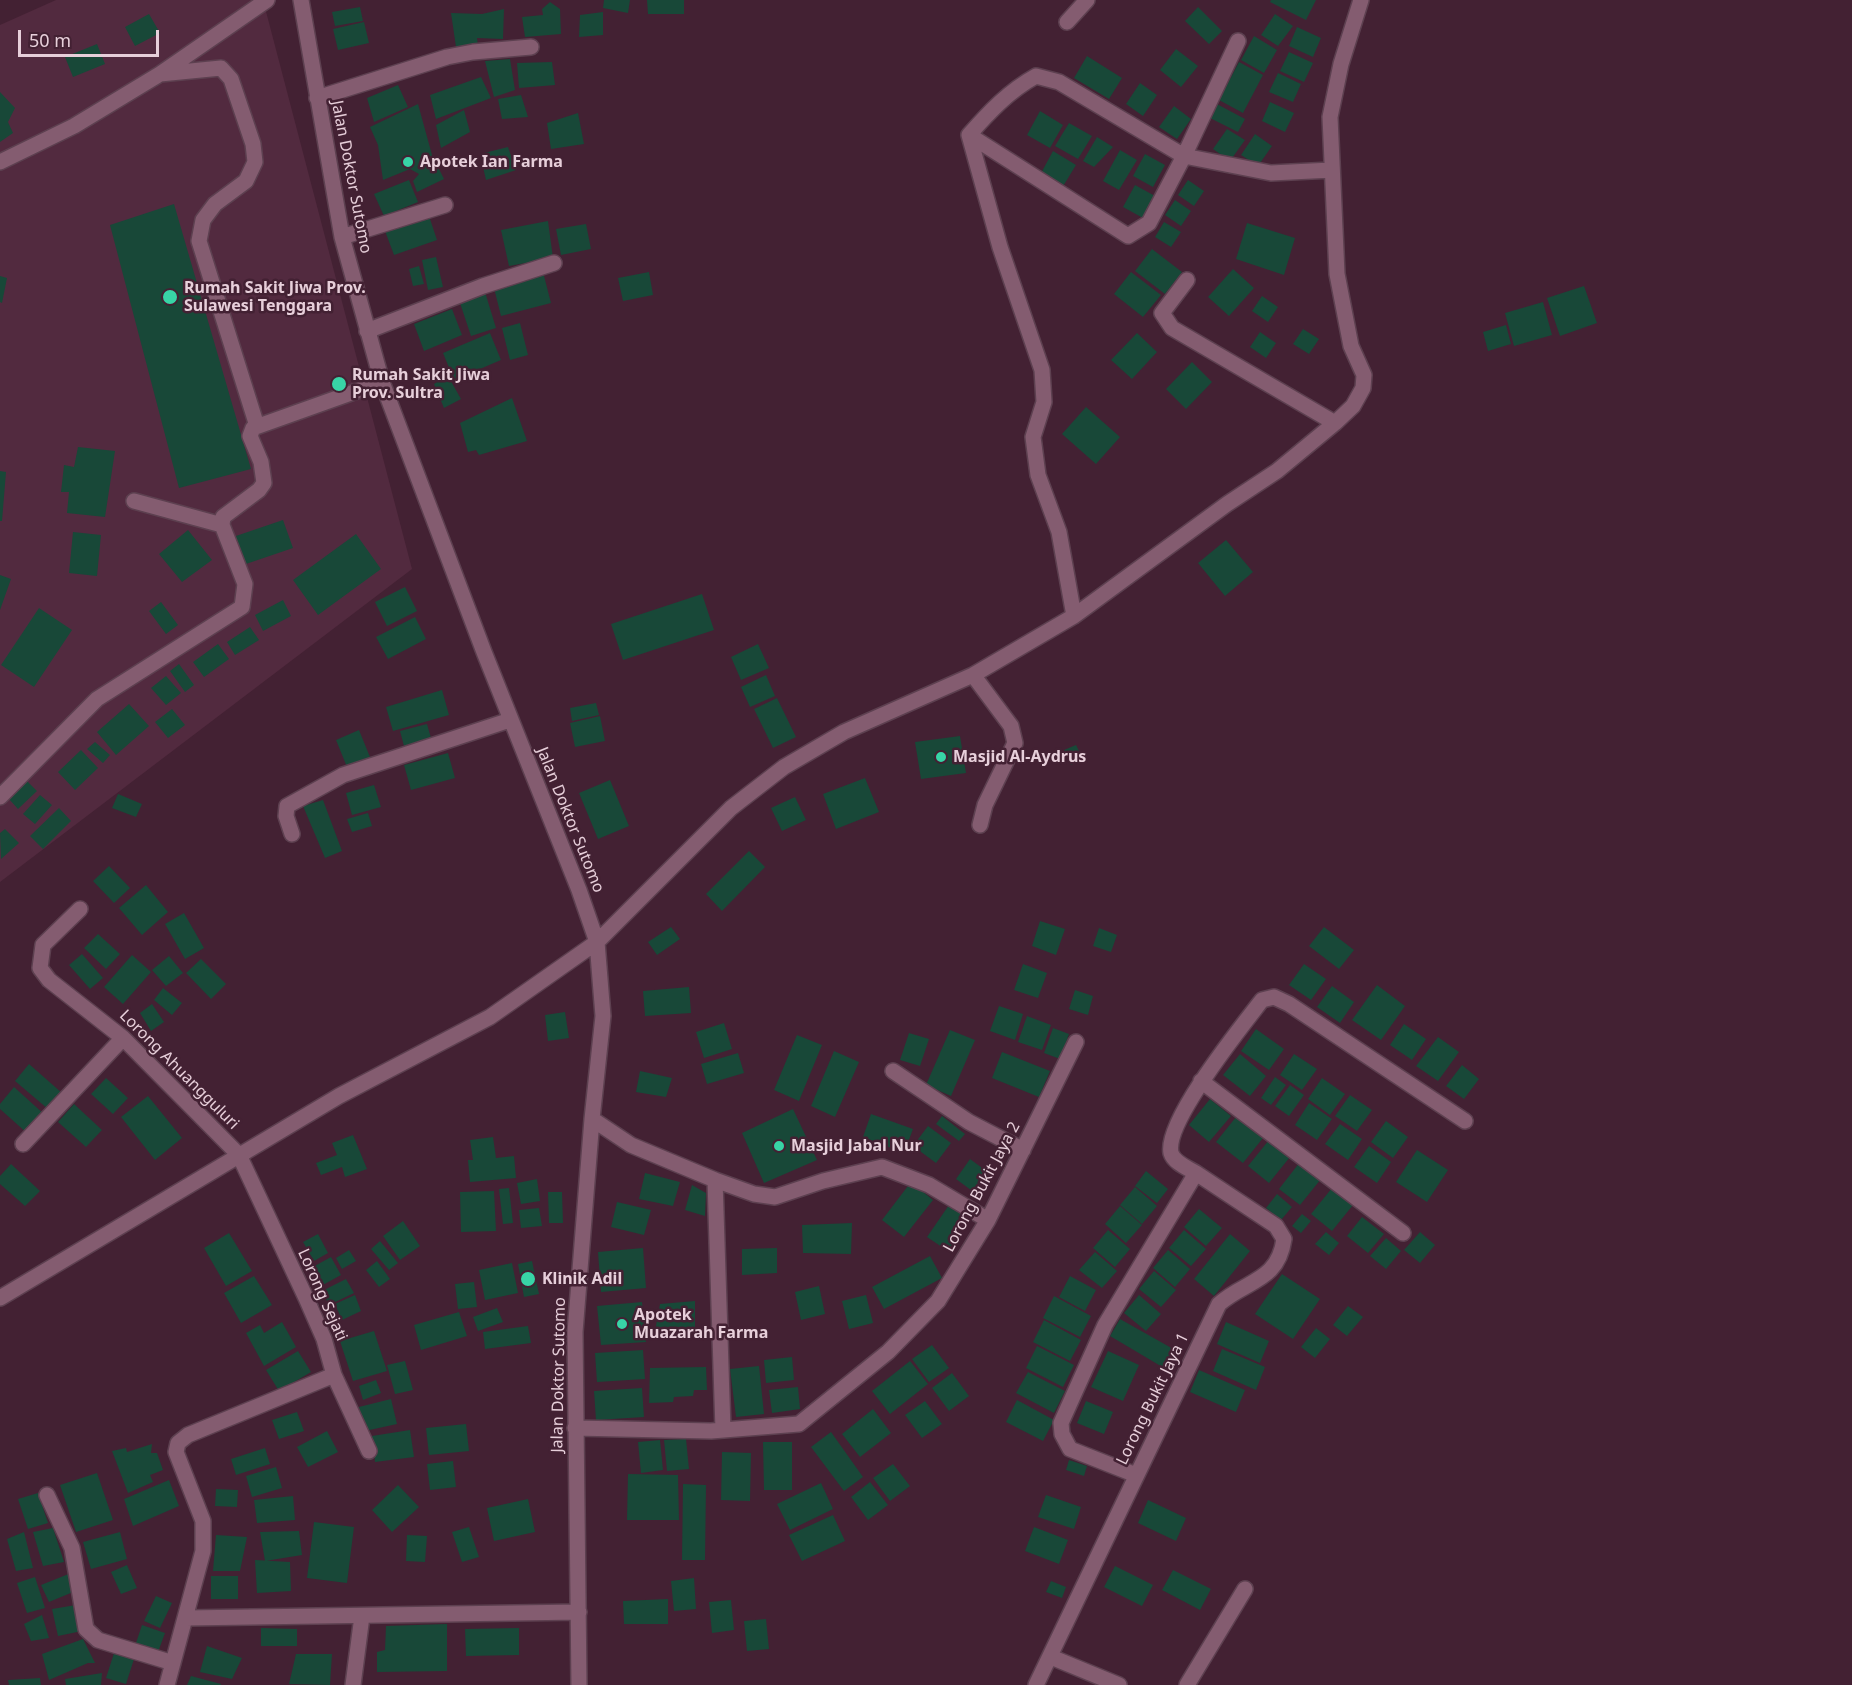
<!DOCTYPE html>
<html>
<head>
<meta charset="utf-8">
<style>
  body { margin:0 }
  #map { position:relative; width:1852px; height:1685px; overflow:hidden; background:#432133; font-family:"Noto Sans",sans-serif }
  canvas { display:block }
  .scale { position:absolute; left:18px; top:30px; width:141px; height:27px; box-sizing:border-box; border:3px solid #e7cfda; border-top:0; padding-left:8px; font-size:18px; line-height:21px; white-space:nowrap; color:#e7cfda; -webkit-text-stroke:4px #432133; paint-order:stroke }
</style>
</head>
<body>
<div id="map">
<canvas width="1852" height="1685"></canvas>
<div class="scale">50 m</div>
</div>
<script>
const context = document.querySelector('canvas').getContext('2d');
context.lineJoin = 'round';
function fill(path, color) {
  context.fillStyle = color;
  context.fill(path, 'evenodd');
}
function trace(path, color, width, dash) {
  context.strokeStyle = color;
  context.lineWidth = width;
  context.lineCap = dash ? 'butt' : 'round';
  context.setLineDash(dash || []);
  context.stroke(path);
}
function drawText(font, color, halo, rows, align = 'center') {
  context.font = font + ' "Noto Sans",sans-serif';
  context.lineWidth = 5;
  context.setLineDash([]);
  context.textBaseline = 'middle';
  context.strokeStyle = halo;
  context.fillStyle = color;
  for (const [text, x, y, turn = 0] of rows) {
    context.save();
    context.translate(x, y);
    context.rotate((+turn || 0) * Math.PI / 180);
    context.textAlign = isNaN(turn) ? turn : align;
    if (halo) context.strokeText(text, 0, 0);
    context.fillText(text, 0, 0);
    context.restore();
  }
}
fill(new Path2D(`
  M56 0H263L412 569 0 882V25Z`), '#522a3f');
fill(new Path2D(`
  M604 0H630L628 13 603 8Z
  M647 0H684V14H648Z
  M1271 0H1316L1306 20 1270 2Z
  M550 2 560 9 561 34 525 37 522 17 543 15 542 9Z
  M360 7 363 21 335 26 332 12Z
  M1198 7 1222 31 1209 44 1185 21Z
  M504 9 503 39 477 38 478 46 456 47 451 13 482 14Z
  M603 12V35L579 37 580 15Z
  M149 14 160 33 135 46 125 27Z
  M1275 14 1293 26 1278 46 1261 35Z
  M364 22 369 43 338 50 333 29Z
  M1297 27 1321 38 1313 57 1289 46Z
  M1254 36 1277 50 1264 73 1241 60Z
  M97 44 105 64 73 77 65 57Z
  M1176 49 1198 66 1181 87 1160 70Z
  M1289 52 1313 63 1304 82 1280 71Z
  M1087 56 1122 78 1109 99 1074 78Z
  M510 59 515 90 494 97 485 61Z
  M552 62 555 85 519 88 517 63Z
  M1239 62 1263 75 1243 113 1219 100Z
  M1278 73 1301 84 1293 102 1269 92Z
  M481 77 491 98 436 119 430 95Z
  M1140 83 1157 95 1143 116 1126 104Z
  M398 85 408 107 374 122 367 98Z
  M0 92 15 108 8 122 13 133 0 142Z
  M521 95 528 117 502 119 498 99Z
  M1270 102 1294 113 1285 132 1262 121Z
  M1215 103 1245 119 1238 132 1208 117Z
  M418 104 432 155 444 179 417 192 413 181 419 174 410 169 383 180 378 145 370 127Z
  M1174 106 1191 119 1177 139 1159 127Z
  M464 110 470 132 441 148 436 125Z
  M1040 111 1063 125 1050 148 1027 135Z
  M578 113 584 144 551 149 547 123Z
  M1069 123 1092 136 1078 159 1055 146Z
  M1227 129 1245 140 1230 161 1213 149Z
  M1255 134 1272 146 1258 166 1241 155Z
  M1097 137 1113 147 1094 167 1083 161Z
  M508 147 516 170 486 180 480 154Z
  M1120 150 1137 160 1119 190 1103 181Z
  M1053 151 1076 165 1062 188 1040 175Z
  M1145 154 1165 165 1153 187 1133 176Z
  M409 180 418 202 384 216 374 194Z
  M1188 180 1204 191 1194 206 1178 195Z
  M1135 185 1155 196 1143 218 1123 207Z
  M1175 200 1191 211 1181 226 1165 215Z
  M174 204 251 469 179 488 110 225Z
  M429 216 437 240 394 255 385 231Z
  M548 221 553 258 509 266 501 230Z
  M1164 222 1181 232 1171 247 1155 237Z
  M1247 223 1295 238 1284 275 1236 259Z
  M586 224 591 249 561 255 556 229Z
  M1152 249 1182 272 1165 294 1135 271Z
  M436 257 443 287 428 290 422 260Z
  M419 266 424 284 413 286 409 269Z
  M1233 269 1254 288 1229 316 1208 297Z
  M543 272 551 303 501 316 494 288Z
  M649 272 653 295 623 301 618 278Z
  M1131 272 1161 295 1143 317 1114 294Z
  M0 276 7 278 2 303 0 302Z
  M1584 286 1597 323 1560 336 1547 298Z
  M485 292 496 328 471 336 459 300Z
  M1262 296 1278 307 1268 322 1252 311Z
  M1543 302 1552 335 1514 346 1505 313Z
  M452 309 462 335 424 351 414 324Z
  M520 323 528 355 510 360 502 328Z
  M1506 325 1511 344 1488 351 1483 332Z
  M1303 329 1319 339 1309 354 1293 344Z
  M1260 332 1276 343 1266 358 1250 347Z
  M490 333 501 360 454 380 443 353Z
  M1137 333 1157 352 1132 379 1111 360Z
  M1192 362 1212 382 1186 409 1166 389Z
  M448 376 461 399 444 408 434 384Z
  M512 398 527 441 479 455 476 450 468 452 460 423Z
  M1086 407 1120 437 1096 464 1062 434Z
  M78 447 115 451 105 517 67 513 69 492H61L64 465 74 467Z
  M0 471 6 472 2 521H0Z
  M283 520 293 548 243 565 233 537Z
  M188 530 212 560 182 582 159 554Z
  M73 532 101 535 97 576 69 573Z
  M356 534 381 569 318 615 293 580Z
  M1226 540 1253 572 1225 596 1198 563Z
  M0 575 11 579 0 610Z
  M405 587 417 611 387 626 375 602Z
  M702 594 714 630 623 660 611 624Z
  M283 600 291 616 263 631 255 615Z
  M161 602 178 625 166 634 149 611Z
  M39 608 72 630 34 687 1 665Z
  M415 617 426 639 388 659 376 637Z
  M250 627 259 640 235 655 227 642Z
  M218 644 229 659 204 677 193 662Z
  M758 644 769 668 741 680 731 657Z
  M179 664 194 685 185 692 170 671Z
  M766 675 775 696 750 707 741 687Z
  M166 676 181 693 166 705 151 688Z
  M442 690 449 715 393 731 386 707Z
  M777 698 796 737 773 748 754 709Z
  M596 703 599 715 572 721 570 708Z
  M129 704 149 726 116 755 97 732Z
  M172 709 185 725 168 738 155 722Z
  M600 716 605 741 575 747 570 723Z
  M427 724 431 738 404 746 400 731Z
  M359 730 370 757 347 767 336 740Z
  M960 736 966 773 921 779 915 742Z
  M95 742 110 755 103 763 87 749Z
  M1076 745 1083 759 1071 765 1064 750Z
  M81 750 98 768 75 790 58 772Z
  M448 753 455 778 411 790 404 765Z
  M865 778 879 812 836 829 823 794Z
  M610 780 629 826 598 839 579 793Z
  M27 781 37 791 18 809 9 799Z
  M374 785 381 807 352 815 346 793Z
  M118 794 142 804 136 817 112 808Z
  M40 795 52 805 35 824 23 814Z
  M795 797 806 820 782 831 771 808Z
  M323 800 342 851 325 858 303 806Z
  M59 808 71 821 43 849 30 836Z
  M368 813 372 826 352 832 347 819Z
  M5 829 19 843 1 859 0 833Z
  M749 851 765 867 722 911 706 894Z
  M109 866 130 888 114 903 93 881Z
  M146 885 168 912 142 935 119 908Z
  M184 913 204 948 185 959 165 924Z
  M1040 921 1065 929 1056 955 1032 946Z
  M671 927 680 939 657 955 648 942Z
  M1324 927 1354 950 1339 969 1309 946Z
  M1099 928 1117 935 1111 952 1093 946Z
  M98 934 120 954 106 969 84 948Z
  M82 954 103 978 90 989 69 965Z
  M132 955 151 972 123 1004 104 987Z
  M169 956 183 973 166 986 152 970Z
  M201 959 226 984 211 999 186 973Z
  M1023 964 1047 973 1038 998 1014 990Z
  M1304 964 1326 979 1311 1000 1289 985Z
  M1377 985 1405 1006 1381 1040 1352 1020Z
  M1332 986 1354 1002 1340 1023 1317 1007Z
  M689 987 691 1013 645 1016 643 991Z
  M163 988 182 1003 172 1015 154 1000Z
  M1075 990 1093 996 1088 1015 1069 1009Z
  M152 1004 164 1022 151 1031 140 1013Z
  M999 1006 1023 1014 1015 1040 990 1031Z
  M565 1012 569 1038 548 1041 545 1015Z
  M1027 1016 1051 1025 1042 1050 1018 1042Z
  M724 1023 732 1049 704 1058 696 1032Z
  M1404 1024 1426 1039 1412 1060 1390 1045Z
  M1053 1028 1069 1034 1060 1059 1044 1053Z
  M1256 1029 1284 1049 1269 1070 1241 1051Z
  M950 1030 975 1040 951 1096 926 1085Z
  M909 1033 929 1039 920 1066 900 1060Z
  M797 1035 822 1045 799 1101 774 1090Z
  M1438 1037 1459 1052 1438 1081 1416 1066Z
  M834 1051 859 1062 835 1117 811 1106Z
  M1002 1052 1050 1071 1039 1097 992 1078Z
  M738 1053 744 1073 707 1084 701 1064Z
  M1240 1054 1266 1076 1250 1096 1223 1075Z
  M1294 1054 1317 1069 1302 1090 1280 1075Z
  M29 1064 62 1093 48 1109 15 1081Z
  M1462 1065 1479 1079 1464 1099 1446 1086Z
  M640 1071 672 1078 666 1097 636 1092Z
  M1275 1077 1286 1085 1271 1105 1261 1098Z
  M106 1078 128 1098 113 1114 91 1094Z
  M1322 1078 1345 1094 1330 1115 1308 1099Z
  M1290 1085 1304 1095 1289 1116 1275 1106Z
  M14 1087 45 1115 28 1134 0 1109V1104Z
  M1350 1095 1372 1110 1357 1131 1335 1116Z
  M148 1096 182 1138 155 1160 121 1117Z
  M1210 1099 1231 1116 1209 1142 1189 1125Z
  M1309 1103 1332 1119 1317 1140 1295 1125Z
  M74 1104 102 1130 86 1147 58 1122Z
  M793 1109 817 1160 764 1183 742 1133Z
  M871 1114 913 1129 904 1153 863 1137Z
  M942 1116 965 1134 959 1141 936 1124Z
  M1236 1117 1263 1138 1243 1163 1216 1142Z
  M1386 1121 1408 1137 1393 1158 1371 1142Z
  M1340 1124 1362 1139 1348 1160 1325 1144Z
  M928 1126 951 1143 936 1163 913 1146Z
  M353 1135 367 1169 345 1177 342 1167 321 1175 316 1163 337 1155 332 1143Z
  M493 1137 496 1158 514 1156 516 1178 470 1182 468 1160H473L470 1140Z
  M1269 1140 1290 1157 1269 1183 1248 1166Z
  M1369 1146 1391 1162 1377 1183 1354 1167Z
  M1417 1150 1448 1170 1427 1202 1396 1182Z
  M970 1159 993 1176 979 1196 956 1179Z
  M1300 1162 1321 1179 1300 1205 1279 1189Z
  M11 1164 40 1191 25 1206 0 1184V1176Z
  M1146 1171 1168 1189 1157 1203 1135 1186Z
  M645 1173 680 1182 673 1206 639 1199Z
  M537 1179 540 1201 521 1204 517 1183Z
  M911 1182 933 1200 904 1237 882 1220Z
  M692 1185 706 1193 705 1216 685 1210Z
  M1135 1187 1157 1206 1142 1224 1120 1205Z
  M509 1188 513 1223 503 1224 499 1189Z
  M1332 1188 1353 1205 1332 1231 1311 1214Z
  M494 1191 496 1231 461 1232 460 1192Z
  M548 1192H562L563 1223H549Z
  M1277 1194 1292 1207 1281 1220 1266 1208Z
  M617 1202 651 1210 644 1235 611 1227Z
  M949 1205 969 1219 948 1251 927 1237Z
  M1120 1206 1142 1225 1126 1243 1105 1224Z
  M539 1208 542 1226 521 1228 519 1210Z
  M1199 1209 1222 1228 1206 1246 1184 1227Z
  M1302 1214 1311 1221 1301 1233 1292 1226Z
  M1362 1217 1384 1234 1368 1253 1347 1236Z
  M403 1221 420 1246 400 1260 383 1236Z
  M852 1223 851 1254 803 1253 802 1225Z
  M1108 1230 1130 1249 1115 1267 1093 1248Z
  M1184 1230 1206 1249 1191 1266 1169 1248Z
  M1326 1232 1339 1243 1329 1255 1315 1244Z
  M1420 1232 1435 1245 1420 1263 1404 1250Z
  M229 1233 252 1271 226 1286 204 1248Z
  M318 1234 328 1253 314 1261 303 1242Z
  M1230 1234 1250 1251 1214 1296 1194 1279Z
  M1386 1238 1401 1251 1386 1269 1370 1256Z
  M380 1241 398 1263 389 1270 371 1249Z
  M643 1248 646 1288 601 1292 598 1252Z
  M777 1248V1273L742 1275V1249Z
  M349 1250 356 1261 342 1269 336 1258Z
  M1168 1250 1190 1269 1175 1287 1153 1268Z
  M1095 1252 1117 1271 1102 1288 1079 1270Z
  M930 1256 942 1278 884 1309 872 1287Z
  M331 1257 341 1275 321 1286 311 1268Z
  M377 1261 390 1279 379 1287 366 1270Z
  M532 1261 539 1294 524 1297 518 1264Z
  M512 1263 518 1293 485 1300 479 1270Z
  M1154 1271 1176 1290 1161 1307 1139 1289Z
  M1282 1274 1320 1299 1293 1339 1255 1314Z
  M254 1276 272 1305 241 1323 224 1293Z
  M1070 1276 1096 1290 1085 1311 1059 1297Z
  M346 1279 354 1293 329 1305 322 1291Z
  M474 1282 477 1307 458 1309 455 1284Z
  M819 1286 825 1314 801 1320 795 1292Z
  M355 1295 361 1311 342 1320 335 1304Z
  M866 1295 873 1323 849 1329 842 1301Z
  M1139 1295 1161 1314 1146 1331 1124 1313Z
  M1054 1296 1091 1316 1080 1337 1043 1318Z
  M695 1301V1327L655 1331 660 1304Z
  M642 1302 646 1342 601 1345 597 1306Z
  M1348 1306 1363 1317 1347 1336 1333 1325Z
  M497 1308 503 1322 478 1331 473 1317Z
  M459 1312 467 1336 421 1350 414 1325Z
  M1120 1319 1175 1350 1164 1368 1110 1336Z
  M1044 1320 1081 1340 1070 1361 1033 1342Z
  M282 1322 296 1347 264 1366 246 1333 260 1325 264 1333Z
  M1226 1322 1269 1341 1260 1363 1217 1344Z
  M528 1326 531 1343 485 1349 483 1332Z
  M1316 1328 1330 1339 1315 1358 1301 1347Z
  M374 1331 387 1371 353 1381 340 1341Z
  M932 1345 949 1368 929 1382 912 1359Z
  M1037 1346 1074 1365 1063 1387 1026 1368Z
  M1222 1349 1265 1367 1256 1390 1213 1371Z
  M643 1350 645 1379 597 1382 595 1353Z
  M298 1351 311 1372 279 1391 266 1370Z
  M1108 1351 1139 1365 1123 1401 1091 1387Z
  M792 1357 794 1380 766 1383 764 1360Z
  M405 1361 413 1390 395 1394 387 1365Z
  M910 1361 928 1384 890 1414 872 1391Z
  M759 1366 764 1414 736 1417 730 1369Z
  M706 1367 707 1390H694L693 1396 674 1397 673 1402 649 1403 650 1368Z
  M1199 1370 1245 1390 1236 1412 1190 1392Z
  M1028 1372 1065 1391 1054 1413 1016 1393Z
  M952 1373 969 1396 949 1411 932 1388Z
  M376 1380 381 1393 363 1400 359 1386Z
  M798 1387 800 1409 772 1413 769 1390Z
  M642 1388 644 1417 596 1420 594 1391Z
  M391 1399 397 1424 365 1431 359 1407Z
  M1017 1400 1054 1420 1043 1441 1006 1422Z
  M925 1401 942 1424 922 1438 905 1415Z
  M1086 1401 1113 1412 1104 1434 1077 1423Z
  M873 1409 891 1433 860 1457 842 1434Z
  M297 1412 304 1431 279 1439 272 1420Z
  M466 1424 469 1451 429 1455 426 1428Z
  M410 1430 414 1457 375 1462 372 1436Z
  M327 1431 338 1452 308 1467 297 1447Z
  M831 1432 863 1477 844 1491 811 1447Z
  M686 1439 689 1469 667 1471 664 1440Z
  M660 1440 663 1470 641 1473 638 1442Z
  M763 1442H792V1490H764Z
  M152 1444 151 1453H157L163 1470 150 1475 153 1482 128 1493 112 1451 126 1448 127 1452Z
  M265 1448 270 1464 236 1475 231 1459Z
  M722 1452 751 1453 750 1501 721 1500Z
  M1069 1460 1087 1466 1084 1476 1066 1470Z
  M453 1461 456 1487 430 1490 427 1464Z
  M893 1464 910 1486 890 1501 873 1478Z
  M276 1467 282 1488 252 1497 246 1476Z
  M97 1473 113 1520 76 1532 60 1485Z
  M628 1474 678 1475 679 1520H627Z
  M169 1480 179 1506 133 1526 124 1499Z
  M870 1482 888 1505 868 1520 851 1497Z
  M821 1483 833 1509 790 1530 777 1504Z
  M683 1484 706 1485 705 1560H682Z
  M398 1485 419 1507 392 1532 372 1510Z
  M216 1489 238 1490 237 1507 215 1506Z
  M38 1493 48 1523 28 1529 18 1499Z
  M1046 1495 1081 1507 1074 1529 1038 1517Z
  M293 1496 295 1520 257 1523 254 1500Z
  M528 1499 535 1532 494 1541 487 1508Z
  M1148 1500 1186 1518 1176 1541 1138 1523Z
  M833 1515 845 1541 802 1561 789 1535Z
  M314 1522 354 1527 347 1583 307 1578Z
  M469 1527 479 1557 462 1562 452 1532Z
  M1034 1527 1068 1540 1059 1564 1025 1551Z
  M53 1528 64 1562 43 1566 33 1532Z
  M299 1531 302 1555 265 1561 260 1532Z
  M24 1532 33 1568 16 1571 7 1539Z
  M120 1532 127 1559 91 1569 83 1542Z
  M216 1535 247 1537 240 1571H213Z
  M407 1535 427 1536 425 1562 406 1561Z
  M255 1560 290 1562 291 1591 257 1593Z
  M127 1565 137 1588 121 1594 111 1572Z
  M1115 1566 1153 1585 1142 1606 1104 1587Z
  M1173 1570 1211 1589 1200 1610 1162 1590Z
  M71 1573 78 1590 49 1602 41 1585Z
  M211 1576H238V1599H211Z
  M35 1577 45 1608 27 1613 17 1583Z
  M694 1578 696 1609 674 1611 671 1581Z
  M1051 1581 1066 1587 1062 1598 1046 1592Z
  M156 1596 172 1603 160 1628 144 1621Z
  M668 1599V1624H624L623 1601Z
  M731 1600 734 1630 712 1633 709 1602Z
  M76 1605 82 1631 58 1636 52 1609Z
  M42 1615 49 1638 31 1641 24 1624Z
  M766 1619 769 1649 747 1651 744 1621Z
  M447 1624V1671L377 1672V1652L385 1650 386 1626Z
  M142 1625 165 1633 158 1652 136 1643Z
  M261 1628 297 1629V1646H261Z
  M519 1628V1655L466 1656 465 1629Z
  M83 1639 95 1663H88L49 1680 42 1654Z
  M207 1646 242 1658 232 1679 200 1672Z
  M115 1650 135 1656 126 1684 106 1678Z
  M296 1654H332L330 1685 289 1684Z
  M102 1673 101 1685H66L65 1679Z
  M191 1676 221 1684V1685H187Z
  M40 1678 41 1685H9L8 1680Z`), '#184838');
const minor = new Path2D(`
  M301 0 342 237 382 382 484 652 579 890 597 942 603 1016 592 1119 575 1332 579 1685
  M1067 22 1087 0
  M160 74 221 68 231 79 253 144 255 162 246 181 215 204 203 220 199 241 257 426
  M317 98 447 57 473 52 531 47
  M969 135C989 112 1009 91 1036 76L1059 82 1184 156 1271 173 1332 170
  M0 162 74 126 160 74 267 0
  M342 237 445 205
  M1187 280 1162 313 1172 328 1335 423
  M367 331 483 286 554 263
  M134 501 222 525
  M1074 616 1059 532 1038 475 1033 437 1044 402 1042 370 1000 247 969 135 1128 236 1149 223 1184 156 1238 41
  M973 675 1011 726 1015 743 985 805 980 825
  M0 797 97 699 242 607 245 584 222 525 223 517 259 490 264 483 261 462 250 436 253 428 382 382
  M292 834 286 816 287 806 343 775 510 720
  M80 909 43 945 40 968 49 980 123 1038 239 1155 306 1298 324 1339 334 1375 369 1451
  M893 1071 969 1122 1023 1150
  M1201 1081 1403 1233
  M592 1119 631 1145 715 1180 723 1430
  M23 1144 123 1038
  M1196 1173C1188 1168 1174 1163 1171 1153 1164 1122 1242 1026 1262 1000L1274 997 1289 1004 1465 1121
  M715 1180 754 1194 775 1197 823 1181 882 1167 929 1185 988 1220
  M0 1298 339 1096 490 1017 597 942 731 808 784 767 844 732 973 675 1074 616 1227 504 1277 471 1335 423 1353 406 1363 388 1364 375 1351 346 1337 274 1330 117 1341 64 1361 0
  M575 1428 711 1431 799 1424 888 1352 938 1301 988 1220 1076 1042
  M47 1495 72 1548 86 1629 98 1640 173 1663
  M186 1618 579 1612
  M1051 1657 1119 1685
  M167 1685 203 1551V1521L176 1452 178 1443 188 1435 334 1375
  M353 1685 362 1616
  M1036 1685 1219 1304C1246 1280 1278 1282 1284 1239L1276 1226 1196 1173 1105 1325 1061 1423 1062 1434 1070 1449 1136 1475
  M1187 1685 1245 1589`);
trace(minor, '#5d4050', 18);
trace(minor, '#845c70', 15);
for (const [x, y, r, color] of [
  [408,162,6,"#38d4a6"],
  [170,297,8,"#38d4a6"],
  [339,384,8,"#38d4a6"],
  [941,757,6,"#38d4a6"],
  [779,1146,6,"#38d4a6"],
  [528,1279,8,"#38d4a6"],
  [622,1324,6,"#38d4a6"]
]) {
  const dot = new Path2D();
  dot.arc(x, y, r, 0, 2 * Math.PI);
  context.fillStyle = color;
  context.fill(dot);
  trace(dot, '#432133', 2);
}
drawText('bold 16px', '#e7cfda', '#432133', [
  ["Apotek Ian Farma",420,162],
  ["Rumah Sakit Jiwa Prov.",184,288],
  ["Sulawesi Tenggara",184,306],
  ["Rumah Sakit Jiwa",352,375],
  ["Prov. Sultra",352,393],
  ["Masjid Al-Aydrus",953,757],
  ["Masjid Jabal Nur",791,1146],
  ["Klinik Adil",542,1279],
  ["Apotek",634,1315],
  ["Muazarah Farma",634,1333]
], 'left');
drawText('16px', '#e7cfda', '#432133', [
  ["Jalan Doktor Sutomo",351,177,79],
  ["Jalan Doktor Sutomo",570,820,68],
  ["Lorong Ahuangguluri",179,1070,45],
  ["Lorong Bukit Jaya 2",982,1187,-62],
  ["Lorong Sejati",322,1295,66],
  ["Jalan Doktor Sutomo",559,1375,-89],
  ["Lorong Bukit Jaya 1",1153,1399,-64]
]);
</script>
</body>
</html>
